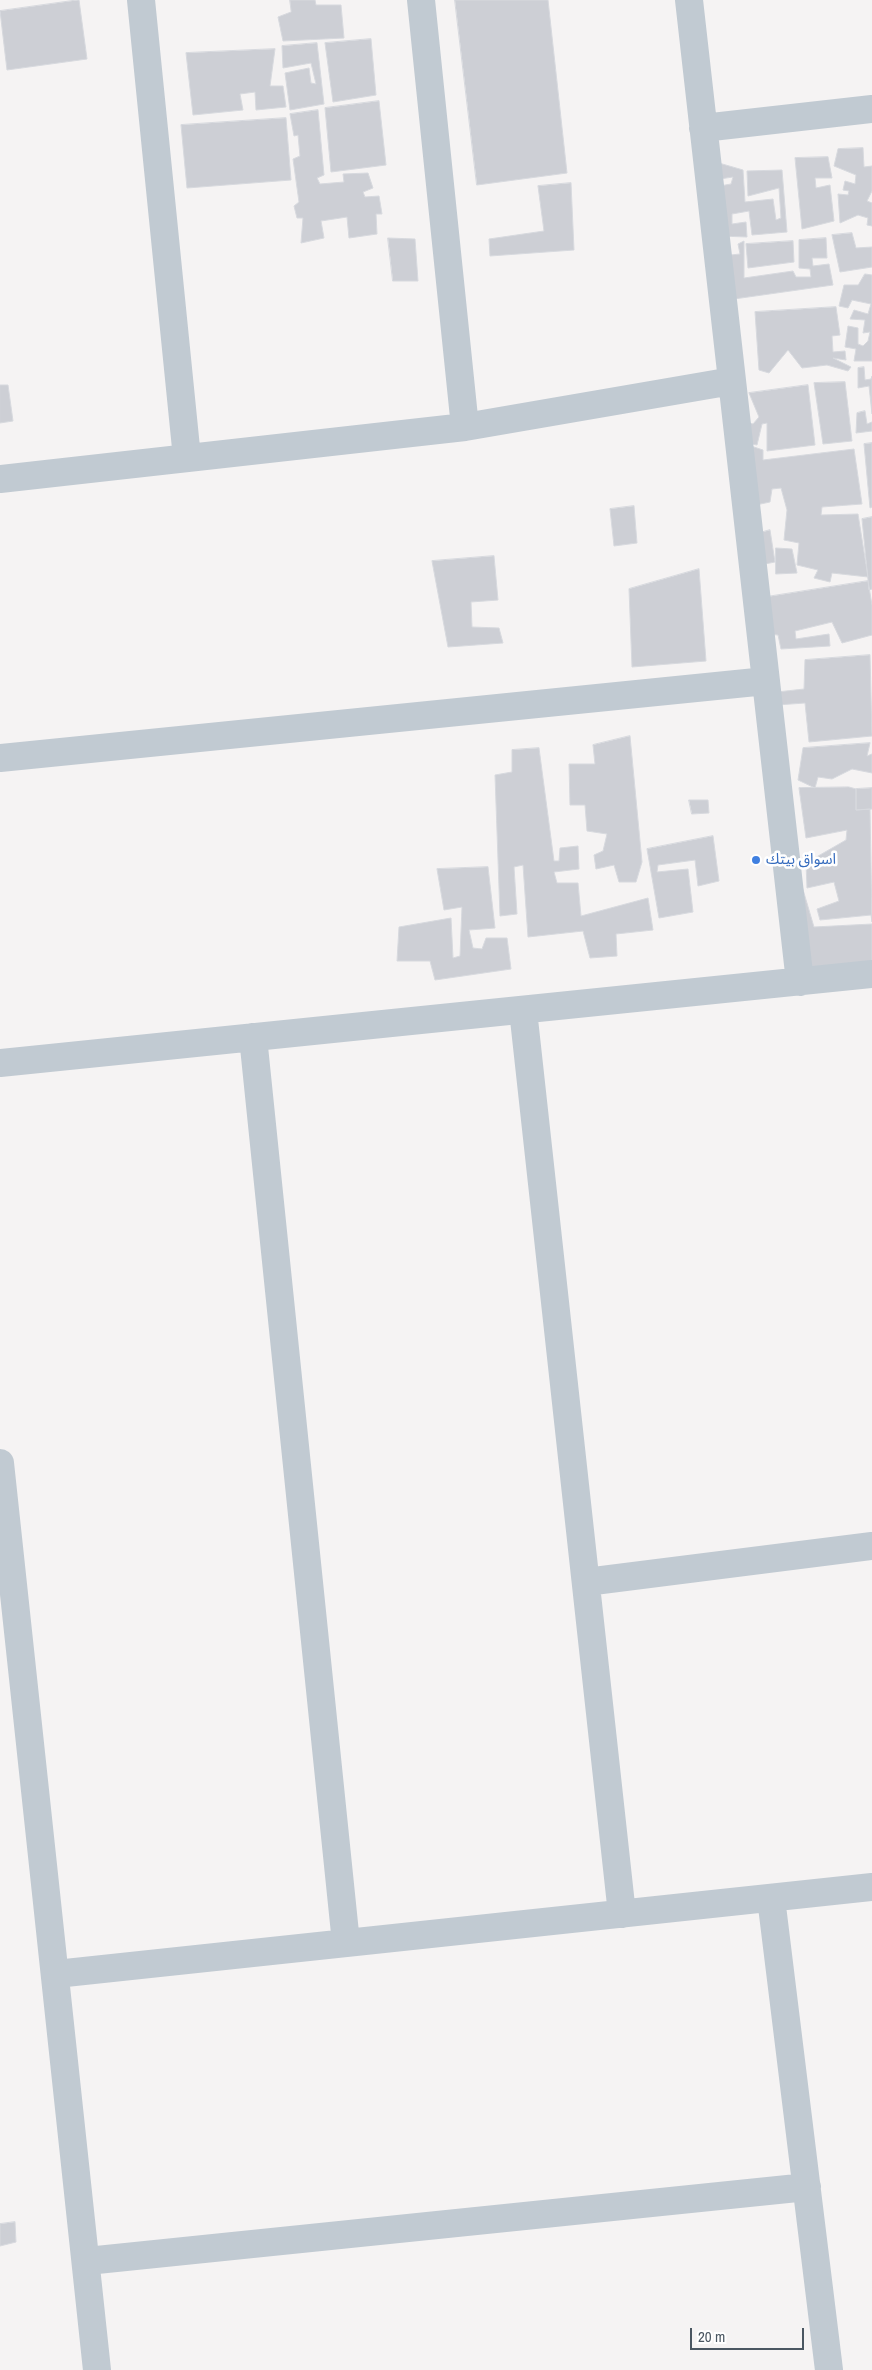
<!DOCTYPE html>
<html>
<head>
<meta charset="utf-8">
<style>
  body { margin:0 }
  #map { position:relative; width:872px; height:2370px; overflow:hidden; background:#f5f3f3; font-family:"Archivo Narrow",sans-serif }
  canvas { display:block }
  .scale { position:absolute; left:690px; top:2328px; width:114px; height:22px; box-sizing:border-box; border:2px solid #4a5661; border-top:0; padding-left:6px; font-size:15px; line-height:18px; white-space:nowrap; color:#4a5661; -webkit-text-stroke:4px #fff; paint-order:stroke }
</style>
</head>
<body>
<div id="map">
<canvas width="872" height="2370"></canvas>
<div class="scale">20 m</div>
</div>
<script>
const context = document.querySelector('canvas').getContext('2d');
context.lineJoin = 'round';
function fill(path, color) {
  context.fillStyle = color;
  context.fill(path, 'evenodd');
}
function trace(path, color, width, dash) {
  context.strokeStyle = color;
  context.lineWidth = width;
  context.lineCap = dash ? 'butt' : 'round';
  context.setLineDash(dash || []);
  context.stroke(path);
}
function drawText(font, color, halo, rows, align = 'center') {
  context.font = font + ' "Archivo Narrow","Noto Sans Arabic",sans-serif';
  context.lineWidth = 5;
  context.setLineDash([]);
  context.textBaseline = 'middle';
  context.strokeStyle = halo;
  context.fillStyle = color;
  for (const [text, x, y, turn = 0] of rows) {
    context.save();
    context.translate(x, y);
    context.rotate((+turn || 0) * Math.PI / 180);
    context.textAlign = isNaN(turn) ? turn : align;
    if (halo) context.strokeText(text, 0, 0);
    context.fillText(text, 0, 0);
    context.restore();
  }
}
const building = new Path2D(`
  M79 0 87 59 7 70 0 11Z
  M290 0H315L316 5H341L344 38 283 41 278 17 291 12Z
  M455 0H548L567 173 477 185Z
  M371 39 376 95 333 102 325 43Z
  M317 43 324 104 290 110 285 73 309 68 311 83 316 84 311 63 283 68 282 46Z
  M275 49 270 86H283L286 107 256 110 255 92 240 94 243 110 193 115 186 53Z
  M379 101 386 165 331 172 325 108Z
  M318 110 324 175 317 178 320 184 344 182 343 174 368 173 373 188 363 192 365 197 379 196 382 214H376L377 234 349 238 347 217 321 221 324 238 301 243 303 218H297L294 206 299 202 293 159 300 156 298 135 294 136 290 114Z
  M286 118 291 180 187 188 181 125Z
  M863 148 864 167 872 166V191L867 201 872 203V226L867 225 868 218 858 215 840 223 838 194 848 195 849 191 843 190 845 181 855 184 856 175 834 166 838 149Z
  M828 157 832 178H815L816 188 830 185 834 221 802 229 795 158Z
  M712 161 743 170 745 202 773 199 776 220 781 218 779 188 748 196 747 171 782 170 787 232 752 235 749 211 732 214V224L746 222 747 237 720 236 714 187 731 184 733 177 713 180Z
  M571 183 574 250 490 256 489 239 544 231 538 186Z
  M852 233 856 248 872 247V267L840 272 832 235Z
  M388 238 415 239 418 281H393Z
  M826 238 827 258H812L813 266 829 264 833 285 727 300 721 256 740 254 738 244 744 241V278L793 271 796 277H811L810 269 799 268V240Z
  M793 241 794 262 748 268 746 244Z
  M865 274 872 275V361H854L856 349 845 347 848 326 858 328V344L863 346 868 341 870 332 863 333 865 320 850 319 854 310 868 314 871 304 852 300 848 308 839 306 844 285H858Z
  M836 307 840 335 832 336 833 352 845 351 846 360 833 358 851 367 848 371 827 365 802 368 788 350 769 373 759 370 755 312Z
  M864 367 865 380 871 379 872 376V414L869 386 858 388V368Z
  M845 382 852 441 823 444 814 383Z
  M0 385H8L13 421 0 423Z
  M808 385 815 445 767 451V423L762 424 757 445 741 442 739 420 753 424 759 417 749 393Z
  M865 411 867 424 872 422V431L856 433 857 413Z
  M872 443V507L870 508 864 444Z
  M748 445 763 450V460L854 449 862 504 822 507 821 515 858 514 868 577 832 573 830 582 814 578 818 570 797 565 799 543 784 540 787 510 781 488 772 489 770 502 756 505Z
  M634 506 637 543 614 546 610 509Z
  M872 517V589L869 590 862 519Z
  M770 530 775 562 755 566 753 535Z
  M776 548 792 549 797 573 776 574Z
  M494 556 498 600 471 602 472 627 499 628 503 643 448 647 432 561Z
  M699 569 706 661 632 667 629 589Z
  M868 581 872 605V635L842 643 832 622 795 631 796 639 829 634 830 646 781 649 778 635 767 634 760 598Z
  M870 655 872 736 809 742 805 703 777 705V692L804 689 805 660Z
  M630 736 642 862 636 882H619L614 865 596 869 594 855 603 851 607 834 587 831 585 805H570L569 764H595L593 745Z
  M870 743 867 756 872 754V773L852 769 832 779 818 777 815 788 798 780 803 748Z
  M539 748 554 861H559L560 848 578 846 579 869 554 872 557 883H578L581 916 648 898 653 930 616 934 617 956 590 958 583 931 528 937 523 865 514 867 517 914 500 916 495 775 512 772V750Z
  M849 787 856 789V810L870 809 872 922 871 915 820 920 817 909 839 901 834 882 807 888 806 863 846 840 847 830 806 838 799 788Z
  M872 788V809L856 810V789Z
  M689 800H708L709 813 692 814Z
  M713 836 719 881 698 886 695 860 658 865 657 872 688 869 693 912 659 918 647 849Z
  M794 859 814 927 872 924V965L803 972Z
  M488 867 495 928 469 930 473 948 482 949 486 938H507L511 969 435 980 430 961H397L399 927 451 918 453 958 460 956 462 907 444 910 437 869Z
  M15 2222 16 2242 0 2246V2224Z`);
fill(building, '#cdcfd5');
trace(building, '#d7d9de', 1);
trace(new Path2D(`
  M141 0 187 458
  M421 0 465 427
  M689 0 800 982
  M703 128 872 109
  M0 479 465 427 732 381
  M0 758 766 681
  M523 1010 622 1914
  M253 1037 346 1943
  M0 1063 872 974
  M0 1463 97 2370
  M586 1582 872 1546
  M771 1898 829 2370
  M56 1974 872 1887
  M87 2261 807 2187`), '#c1cad2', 28);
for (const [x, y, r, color] of [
  [756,860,5,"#3f7fe0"]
]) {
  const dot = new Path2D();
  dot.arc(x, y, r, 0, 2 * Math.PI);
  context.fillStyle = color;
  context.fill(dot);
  trace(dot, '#fff', 2);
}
drawText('15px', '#366cbe', '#fff', [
  ["اسواق بيتك",766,860]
], 'left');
</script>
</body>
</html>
